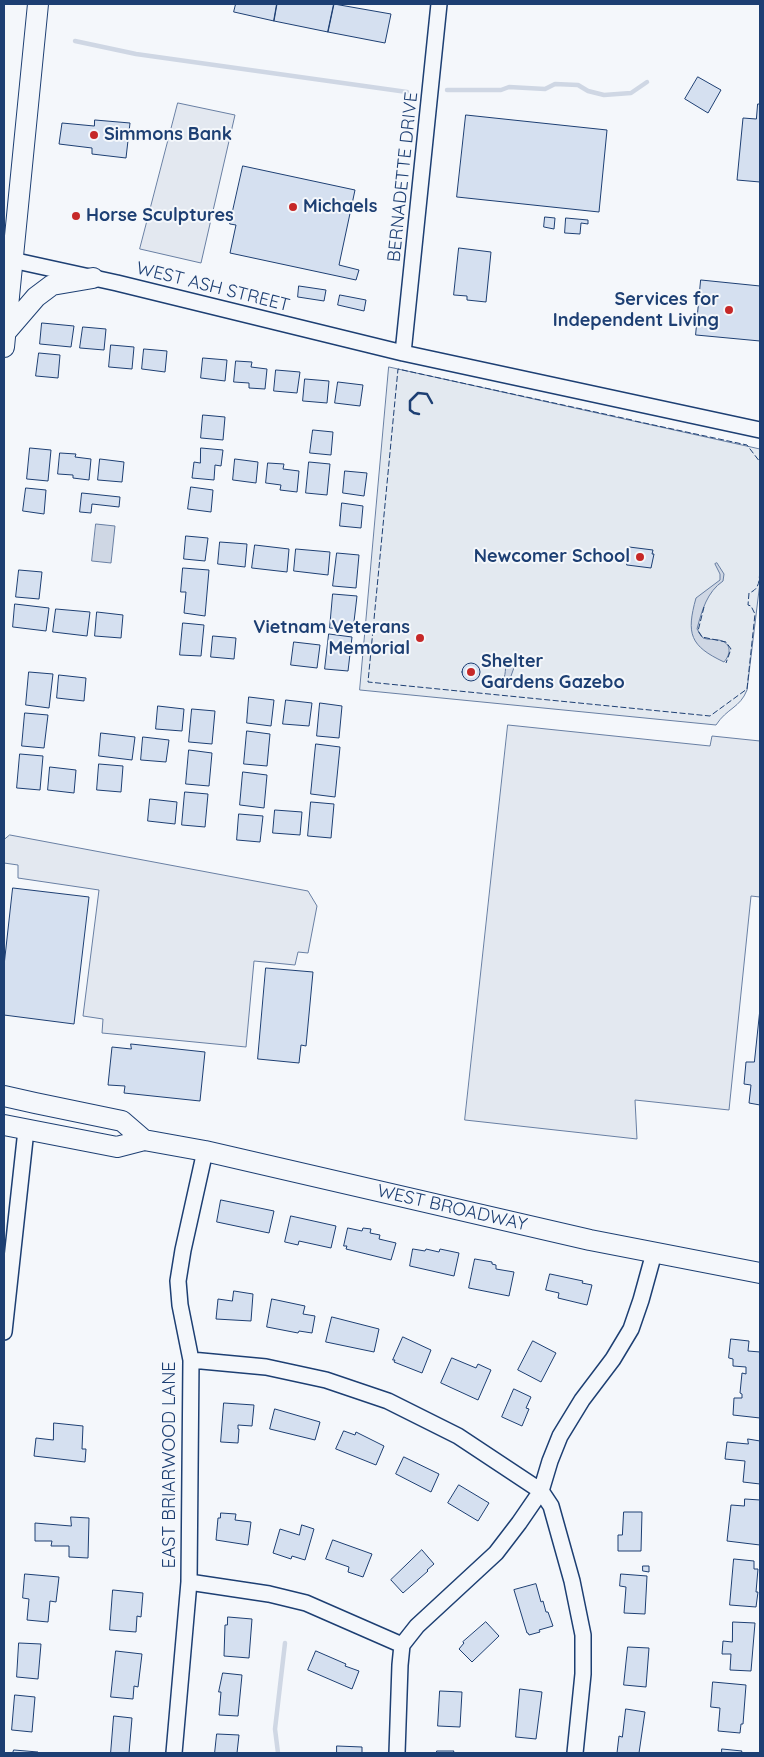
<!DOCTYPE html>
<html>
<head>
<meta charset="utf-8">
<style>
  body { margin:0 }
  #map { position:relative; width:764px; height:1757px; overflow:hidden; background:#f4f7fb; font-family:Quicksand,sans-serif }
  canvas { display:block }
  .frame { position:absolute; inset:0; border:5px solid #1d3f73; pointer-events:none }
</style>
</head>
<body>
<div id="map">
<canvas width="764" height="1757"></canvas>
<div class="frame"></div>
</div>
<script>
const context = document.querySelector('canvas').getContext('2d');
context.lineJoin = 'round';
function fill(path, color) {
  context.fillStyle = color;
  context.fill(path, 'evenodd');
}
function trace(path, color, width, dash) {
  context.strokeStyle = color;
  context.lineWidth = width;
  context.lineCap = dash ? 'butt' : 'round';
  context.setLineDash(dash || []);
  context.stroke(path);
}
function drawText(font, color, halo, rows, align = 'center') {
  context.font = font + ' Quicksand,sans-serif';
  context.lineWidth = 4;
  context.setLineDash([]);
  context.textBaseline = 'middle';
  context.strokeStyle = halo;
  context.fillStyle = color;
  for (const [text, x, y, turn = 0] of rows) {
    context.save();
    context.translate(x, y);
    context.rotate((+turn || 0) * Math.PI / 180);
    context.textAlign = isNaN(turn) ? turn : align;
    if (halo) context.strokeText(text, 0, 0);
    context.fillText(text, 0, 0);
    context.restore();
  }
}
const green = new Path2D(`
  M389 367 760 449V582L747 690C740 708 727 708 716 725L360 690Z`);
fill(green, '#e3e9f0');
trace(green, '#687fa3', 1);
const parking = new Path2D(`
  M178 103 235 115 201 263 140 249Z
  M508 725 710 746 712 736 760 741V897L751 896 729 1110 635 1100 637 1139 465 1120Z
  M10 835 308 891 317 906 308 953 298 952 295 965 254 961 246 1047 102 1033 103 1019 83 1016 99 890 18 878V865L4 863V840Z`);
fill(parking, '#e3e8f0');
trace(parking, '#687fa3', 1);
const water = new Path2D(`
  M96 524 115 526 111 563 92 561Z
  M717 563 724 574 723 581C707 592 702 610 697 629L703 638C708 640 714 639 719 640 732 643 731 654 724 662 690 646 686 634 696 598L720 580V574L715 564Z
  M508 658H514L516 662 511 676V681L507 684 503 680C507 673 504 664 508 658Z`);
fill(water, '#cfd7e4');
trace(water, '#687fa3', 1);
trace(new Path2D(`
  M75 41 136 54 407 92
  M447 90H501L509 87 545 89 555 84 578 85 588 91 604 95 631 93 647 82
  M278 1753 275 1729 285 1643`), '#cfd7e4', 4.5);
const building = new Path2D(`
  M236 4H277L274 21 234 12Z
  M277 4H334L328 32 274 21Z
  M334 4 391 14 385 43 328 32Z
  M698 77 721 90 708 113 685 99Z
  M758 104H760V182L737 180 743 118 756 119Z
  M466 115 607 130 599 212 457 197Z
  M95 120 130 123 126 158 92 154V148L59 144 62 123 94 126Z
  M243 166 355 190 339 265 359 270 356 280 230 253 236 225 230 224Z
  M545 217 555 218 554 229 544 227Z
  M566 218 588 220V224L581 223 580 234 565 233Z
  M459 248 491 252 486 302 467 300V296L454 295Z
  M701 280 760 286V341L696 335Z
  M299 286 326 290 324 301 298 297Z
  M340 295 366 300 364 311 338 305Z
  M42 323 74 326 71 347 40 344Z
  M83 327 106 329 104 350 80 348Z
  M111 345 134 347 132 369 109 367Z
  M144 349 167 351 165 372 142 369Z
  M39 353 60 355 58 378 36 376Z
  M203 358 227 360 225 381 201 378Z
  M236 361 252 362 251 367 267 369 265 389 249 388V383L234 382Z
  M276 370 300 372 297 393 274 391Z
  M305 379 329 381 327 403 303 401Z
  M338 382 363 385 360 406 335 403Z
  M203 415 225 417 223 440 201 438Z
  M313 430 333 432 331 455 310 453Z
  M30 448 51 450 48 481 27 479Z
  M201 448 223 450 221 466 215 465 214 480 192 478 194 462 200 463Z
  M60 453 76 454 75 457 91 459 89 480 73 478V475L58 474Z
  M100 459 124 462 122 482 98 480Z
  M235 459 258 462 256 483 233 480Z
  M309 462 330 464 327 495 306 493Z
  M268 463 284 464 283 469 299 471 297 492 280 490 281 485 266 483Z
  M345 471 367 473 364 496 343 493Z
  M191 487 213 490 211 512 188 509Z
  M26 488 46 490 44 514 23 511Z
  M82 493 120 497 119 507 92 504 91 513 80 512Z
  M342 503 363 506 361 528 340 526Z
  M186 536 208 538 205 561 184 559Z
  M220 542 247 544 245 567 218 564Z
  M255 545 289 549 287 572 252 568Z
  M629 547 653 550 652 554H654L651 568 627 565Z
  M296 549 330 552 328 575 294 571Z
  M337 553 359 555 356 588 333 586Z
  M183 568 209 570 205 616 184 613 186 592H181Z
  M19 570 42 572 39 599 16 597Z
  M333 594 357 596 353 630 330 628Z
  M15 604 49 608 46 631 13 627Z
  M56 609 90 612 87 636 53 632Z
  M97 612 123 615 121 638 95 636Z
  M183 623 204 625 201 656 180 655Z
  M329 634 352 637 348 671 325 669Z
  M213 636 236 638 234 659 211 657Z
  M294 642 320 645 317 668 291 665Z
  M462 672a9 9 0 1 1 18 0a9 9 0 1 1-18 0Z
  M29 672 53 674 49 708 26 705Z
  M59 675 86 678 84 701 57 698Z
  M249 697 274 700 271 726 247 723Z
  M286 700 312 703 309 726 283 724Z
  M320 703 342 706 339 738 317 736Z
  M158 706 184 709 182 731 156 729Z
  M192 709 215 711 212 744 189 742Z
  M25 713 48 715 44 748 22 746Z
  M247 731 270 734 267 766 244 764Z
  M101 733 135 737 132 760 99 756Z
  M143 737 169 740 166 762 141 760Z
  M316 744 340 747 335 797 311 794Z
  M189 750 212 753 209 786 186 784Z
  M20 754 43 756 40 790 17 788Z
  M99 764 123 766 121 792 97 790Z
  M50 767 76 770 74 793 48 790Z
  M243 772 267 775 264 808 240 805Z
  M185 792 208 794 205 827 182 825Z
  M150 799 177 802 175 824 148 821Z
  M311 802 334 804 331 838 308 836Z
  M275 810 302 812 300 835 273 833Z
  M239 814 263 816 260 842 237 840Z
  M13 888 89 897 74 1024 4 1015V966Z
  M266 968 313 972 306 1046 301 1045 299 1063 258 1059Z
  M760 1009V1105L749 1103 751 1085 744 1084 746 1062H754Z
  M131 1044 205 1052 200 1101 124 1093 125 1086 108 1085 112 1047 131 1049Z
  M221 1200 274 1211 269 1233 217 1222Z
  M291 1216 336 1226 331 1248 299 1241 298 1245 285 1242Z
  M348 1228 362 1231 363 1228 371 1229 370 1233 380 1235 379 1239 396 1243 391 1260 346 1249 347 1246H344Z
  M413 1249 425 1251 426 1249 439 1252 440 1249 459 1253 454 1276 410 1266Z
  M475 1259 492 1262V1264L496 1265V1269L514 1272 509 1296 469 1288Z
  M550 1274 583 1281 582 1283 592 1285 587 1305 558 1298 559 1293 546 1290Z
  M234 1291 253 1294 251 1321 216 1319 218 1299 232 1301Z
  M272 1299 305 1306 303 1314 315 1316 312 1333 299 1331 298 1333 267 1327Z
  M332 1317 379 1329 374 1352 326 1342Z
  M403 1337 431 1350 422 1373 394 1362 395 1360H393Z
  M731 1339 749 1341 748 1351 760 1352V1418L733 1415 734 1398H742V1394L740 1393 742 1373 746 1374V1367L733 1366V1359L729 1358Z
  M533 1341 556 1353 541 1382 518 1370Z
  M452 1358 476 1368 478 1364 491 1370 478 1400 441 1383Z
  M514 1389 531 1397 526 1408 529 1409 522 1426 502 1417Z
  M224 1403 254 1405 252 1426 238 1425V1429H239L238 1443 221 1442Z
  M275 1409 320 1422 315 1440 270 1429Z
  M54 1423 83 1426 82 1449H86L85 1462 34 1456 36 1438 53 1440Z
  M344 1431 355 1435 356 1432 384 1446 376 1465 336 1449Z
  M748 1439 760 1441V1484L743 1482 745 1461 725 1459 727 1442 748 1444Z
  M404 1457 439 1474 431 1492 396 1474Z
  M459 1485 489 1503 478 1521 448 1503Z
  M745 1499 760 1500V1545L727 1541 731 1505 744 1506Z
  M624 1512H642L641 1551H618V1535H622Z
  M221 1513 236 1514 235 1520 251 1522 248 1545 216 1540 218 1518H220Z
  M71 1517 89 1518 88 1558 69 1557V1546H51L52 1541H35V1523L71 1526Z
  M302 1525 314 1529 305 1560 292 1556 291 1559 273 1553 280 1529 299 1535Z
  M333 1540 372 1554 363 1577 348 1572 349 1567 326 1559Z
  M422 1550 434 1564 427 1570 428 1571 403 1593 391 1580Z
  M734 1559 754 1561V1569H758L756 1592H758L756 1607 730 1605Z
  M643 1566H649V1572L643 1571Z
  M25 1574 59 1577 56 1602 50 1601 48 1622 27 1620 29 1599 23 1598Z
  M621 1574 647 1576 645 1614 624 1613 626 1587 620 1586Z
  M536 1584 541 1602 543 1601 546 1612H548L553 1626 539 1630 540 1632 529 1635 528 1633H527L514 1590Z
  M113 1590 143 1593 141 1617 137 1616 136 1632 110 1630Z
  M228 1617 252 1619 249 1658 224 1656 225 1625H227Z
  M486 1622 499 1636 472 1662 459 1649 464 1643 463 1642Z
  M733 1622 755 1623 751 1671 730 1670 731 1654H722L723 1641 732 1642Z
  M19 1643 41 1644 38 1679 17 1677Z
  M628 1647 649 1648 646 1687 624 1685Z
  M116 1651 142 1654 138 1687 134 1686 133 1699 111 1697Z
  M316 1651 346 1664 345 1666 359 1671 352 1689 308 1670Z
  M223 1673 242 1675 238 1716 219 1715 221 1692H219Z
  M713 1682 746 1685 743 1724H741L740 1733 718 1731 720 1708 711 1707Z
  M520 1689 542 1692 536 1739 516 1737Z
  M440 1691 462 1692 460 1727 438 1726Z
  M15 1695 35 1697 32 1732 12 1730Z
  M626 1709 645 1712 639 1753H617L619 1736 622 1737Z
  M114 1716 132 1718 129 1753H111Z
  M217 1734 239 1735 237 1753H215Z
  M337 1746 362 1747V1753H337Z
  M722 1749 742 1751 741 1753H722Z
  M14 1750 38 1752 37 1753H13Z
  M437 1751H454L453 1753H437Z`);
fill(building, '#d5e0f0');
trace(building, '#1d3f73', 1);
const minor = new Path2D(`
  M4 256 12 260 117 283 403 353 760 430
  M403 353 439 4
  M4 1332 26 1130
  M191 1360 266 1367 326 1380 388 1401 458 1436 541 1491 551 1506 572 1581 583 1635V1674L575 1753
  M189 1582 269 1594 306 1603 402 1645
  M174 1753 189 1582 191 1360 180 1305 178 1281 183 1250 205 1151
  M397 1753 400 1665 402 1645 417 1626 496 1553 519 1523 541 1491 550 1461 560 1436 582 1400 613 1359 631 1329 641 1300 654 1253`);
const major = new Path2D(`
  M5 333 36 297 52 285 93 278
  M4 347 38 4
  M4 1096 35 1103 122 1121 144 1140
  M4 1125 117 1147 144 1140 205 1151 590 1240 760 1273`);
trace(minor, '#1d3f73', 18);
trace(major, '#1d3f73', 22);
trace(minor, '#f4f7fb', 15);
trace(major, '#f4f7fb', 20);
trace(new Path2D(`
  M632 420 398 369 368 682 710 716 747 689 755 614 751 606 748 605 749 593C761 589 759 578 760 567
  M635 421 747 445 760 462
  M704 607 698 631 702 637 726 642 731 649 726 663`), '#1d3f73', 1, [6, 2.5]);
trace(new Path2D(`
  M419 414 414 413 410 410V401L418 393 427 394 432 403`), '#1d3f73', 2.5);
for (const [x, y, r, color] of [
  [94,135,5,"#c62828"],
  [293,207,5,"#c62828"],
  [76,216,5,"#c62828"],
  [729,310,5,"#c62828"],
  [640,557,5,"#c62828"],
  [420,638,5,"#c62828"],
  [471,672,5,"#c62828"]
]) {
  const dot = new Path2D();
  dot.arc(x, y, r, 0, 2 * Math.PI);
  context.fillStyle = color;
  context.fill(dot);
  trace(dot, '#f4f7fb', 2);
}
drawText('bold 18px', '#1d3f73', '#f4f7fb', [
  ["Simmons Bank",104,135],
  ["Michaels",303,207],
  ["Horse Sculptures",86,216],
  ["Services for",719,300,"right"],
  ["Independent Living",719,321,"right"],
  ["Newcomer School",630,557,"right"],
  ["Vietnam Veterans",410,628,"right"],
  ["Memorial",410,649,"right"],
  ["Shelter",481,662],
  ["Gardens Gazebo",481,683]
], 'left');
drawText('18px', '#1d3f73', '#f4f7fb', [
  ["BERNADETTE DRIVE",403,177,-84],
  ["WEST ASH STREET",213,287,14],
  ["WEST BROADWAY",452,1208,13],
  ["EAST BRIARWOOD LANE",170,1465,-90]
]);
</script>
</body>
</html>
